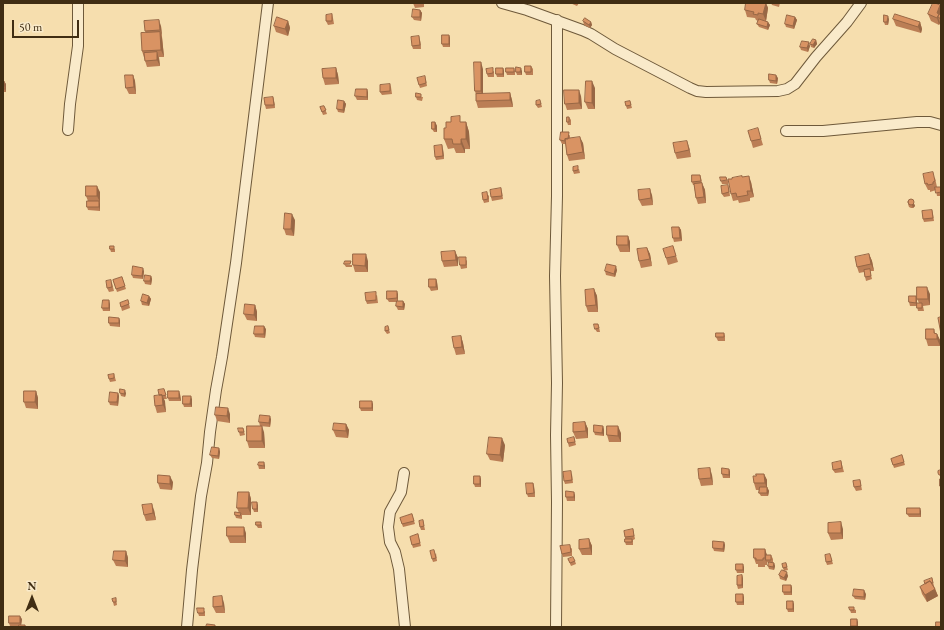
<!DOCTYPE html>
<html>
<head>
<meta charset="utf-8">
<style>
  body { margin:0 }
  #map { position:relative; width:944px; height:630px; overflow:hidden; background:#f6deae; font-family:"EB Garamond",serif }
  canvas { display:block }
  .frame { position:absolute; inset:0; border:4px solid #402d13; pointer-events:none }
  .north { position:absolute; left:12px; top:578px; width:40px; height:40px; -webkit-text-stroke:3px #f9eaca; paint-order:stroke; rotate:0deg; font-size:11px; font-weight:700; line-height:16px; text-align:center; color:#402d13 }
  .north::after { content:''; display:block; margin:auto; width:14px; height:18px; background:#402d13; clip-path:polygon(50% 0,100% 100%,50% 72%,0 100%) }
  .scale { position:absolute; left:12px; top:20px; width:67px; height:18px; box-sizing:border-box; border:2px solid #402d13; border-top:0; padding-left:5px; font-size:12px; line-height:14px; white-space:nowrap; color:#402d13; -webkit-text-stroke:3px #f9eaca; paint-order:stroke }
</style>
</head>
<body>
<div id="map">
<canvas width="944" height="630"></canvas>
<div class="frame"></div>
<div class="north">N</div>
<div class="scale">50 m</div>
</div>
<script>
const context = document.querySelector('canvas').getContext('2d');
context.lineJoin = 'round';
function trace(path, color, width, dash) {
  context.strokeStyle = color;
  context.lineWidth = width;
  context.lineCap = dash ? 'butt' : 'round';
  context.setLineDash(dash || []);
  context.stroke(path);
}
function fill(path, color) {
  context.fillStyle = color;
  context.fill(path, 'evenodd');
}
const minor = new Path2D(`
  M502 3 527 10 582 30 591 34 615 49 690 88 697 91 706 92 778 91 787 89 795 84 816 57 847 22 861 3
  M68 130 70 104 78 46V3
  M786 131H823L917 122H930L941 125
  M404 473 401 492 390 512 388 527 390 542 395 552 399 569 405 627
  M187 627 192 570 201 496 207 463 210 432 216 390 222 357 236 263 268 3
  M556 627 557 502 556 435 557 383 555 276 557 196V20`);
trace(minor, '#6e593a', 12);
trace(minor, '#f9eaca', 10);
fill(new Path2D(`
  M326 3H335V4H326Z
  M413 3H424V7L415 8Z
  M570 3H579L577 6Z
  M746 3H766L768 8 766 21 770 25 768 30 759 27 757 24 758 21 756 20 755 18 747 17 745 10Z
  M771 3H780L779 7 772 5Z
  M940 5 941 8V24L940 23 939 25 931 21 928 14Z
  M420 10 422 13 421 21 414 20 412 17Z
  M332 14 333 18 334 24 328 25 326 21Z
  M795 17 797 20 794 29 786 27 785 24Z
  M889 19 888 25H885L884 22Z
  M893 19 920 22 922 29 921 33 896 26Z
  M288 21 290 28 288 36 276 32 274 26Z
  M583 21 591 22 592 25 590 28 584 25Z
  M161 26 164 57H159L160 66 147 67 142 51 146 33 145 31Z
  M449 35 450 38V47H443L442 44Z
  M420 40 421 49H413L412 46Z
  M816 40 817 44 814 48 811 47 810 44Z
  M810 46 808 52 801 50 800 47Z
  M531 66 533 69V75H526L525 72Z
  M336 68 338 75 339 84 325 85 323 78Z
  M503 68 504 71V77H497L496 74Z
  M514 68 515 71V75H507L506 72Z
  M483 69V94L510 93 512 100 513 107 478 108 476 101V95L475 91Z
  M494 71V77H488L487 74Z
  M522 71V75H517L516 72Z
  M133 75 135 81 136 94H129L126 88Z
  M778 78 777 84 770 83 769 80Z
  M426 80 427 86 420 88 419 85Z
  M3 81 6 84V92H3Z
  M390 84 391 87 392 94 382 95 380 92Z
  M595 88V109H588L585 102Z
  M367 89 368 93V100H357L355 96Z
  M581 96 582 109 567 110 565 104Z
  M273 97 274 101 275 108 266 109 265 105Z
  M416 97H423L422 101 417 100Z
  M344 101 346 104 344 113 338 112 337 109Z
  M630 101 632 108 627 109 625 102Z
  M541 103 542 107 538 108 536 105Z
  M324 106 327 114 323 115 320 107Z
  M569 117 571 120V125H568L567 122Z
  M435 122 437 126V132H434L432 129Z
  M462 122H466L469 132 470 149H465V153H456L454 148 448 149 444 139 446 128Z
  M570 135V138L583 143 585 159 569 161 567 155 566 144H562L560 140Z
  M760 135 763 145 753 148 751 141Z
  M689 147 691 157 677 159 675 153Z
  M443 149 444 159 436 160 435 157Z
  M579 169 580 173 574 174 573 171Z
  M700 175 701 178 702 183 705 190 706 203 698 204 696 198 694 185H693L692 182Z
  M742 177 751 182 754 197 750 198V201L739 203 738 200 733 201 731 194Z
  M935 178 937 187H941V196H937L936 190 930 192V190H928L925 184Z
  M728 180V184H722L721 181Z
  M729 188 730 196 724 197 722 194Z
  M100 192V211L88 210 87 207 88 201 86 196Z
  M502 192 503 199 492 201 491 197Z
  M489 195V202L484 203 483 200Z
  M652 195 653 205 642 206 639 200Z
  M908 204H914L915 206 913 208H911L909 207Z
  M932 210 933 214 934 221 924 222 923 219Z
  M295 220 294 236 286 235 284 229Z
  M679 227 681 230 682 241 674 242 673 238Z
  M628 236 630 242V252H620L617 245Z
  M673 246 678 262 668 265 666 258Z
  M647 248 650 254 652 266 641 268 639 261Z
  M110 249H115V252H111Z
  M455 251 458 258V266L444 267 442 261Z
  M869 254 872 261 874 271H870L872 279 866 281 864 272 859 273 857 267Z
  M467 260V268L461 269 460 265Z
  M368 261V272H355L353 265Z
  M344 264 352 265V267H346Z
  M617 270 615 277 606 275 605 271Z
  M144 271 143 279 133 278 132 275Z
  M151 276 152 279 151 285 145 284 144 281Z
  M122 277 126 289 117 292 113 280Z
  M436 279 437 282 438 290 431 291 429 287Z
  M112 283 114 291 109 292 107 288Z
  M594 289 597 296 598 312H588L586 306Z
  M398 294V301H403L405 304 404 310H398L396 306 397 302H389L387 299Z
  M930 294V305L923 306 924 311H918L917 306H910L909 302 917 300V303H919L917 299Z
  M377 295 378 303 367 304 366 301Z
  M149 296 151 299 149 306 142 305 141 301Z
  M128 300 130 308 122 311 120 303Z
  M110 304V311H103L102 308Z
  M255 305 257 312V321L247 320 244 314Z
  M119 318 120 321V327L110 326 109 323Z
  M388 326 390 333 387 334 385 331Z
  M599 327 600 332H597L595 329Z
  M266 329 265 338 255 337 254 334Z
  M934 329 935 333 937 334 940 340V346H928L926 339Z
  M724 333 725 336V341H718L716 337Z
  M461 336 463 343 465 354 456 355 454 348Z
  M114 374 116 381 110 382 109 379Z
  M164 389 167 399H164L166 412 157 413 155 406 159 395Z
  M36 391 38 398V409L26 408 24 402Z
  M118 393 119 396 118 406 110 405 109 402Z
  M120 393H126L125 397 121 396Z
  M180 394 181 401H169L168 398Z
  M192 399V407H184L183 404Z
  M373 404V411H361L360 408Z
  M230 414V423L217 421 215 415Z
  M271 419 270 427 260 426 259 422Z
  M585 422 588 429V438L576 439 573 432Z
  M346 424 349 430 348 438 336 437 333 430Z
  M603 426 604 430V436L595 435 594 432Z
  M243 428 245 435 240 436 239 432Z
  M264 432 265 448H249L247 441Z
  M621 433V442H609L607 435Z
  M574 437 576 445 569 447 568 443Z
  M505 445 503 462 490 460 487 454Z
  M219 448 220 452 219 459 212 458 210 455Z
  M902 455 905 465 894 468 891 459Z
  M841 461 844 472 835 473 833 470Z
  M258 465 265 466V469H259Z
  M729 469 730 472V478H723L722 474Z
  M572 474 573 483 565 484 564 481Z
  M764 474 767 480V487L769 491 768 496H761L759 493V490H756L754 483 756 476Z
  M712 475 713 485 701 486 699 479Z
  M480 476 481 480V487H475L474 484Z
  M860 480 862 490 856 491 854 487Z
  M173 482 172 490 160 489 158 483Z
  M533 483 534 486 535 497H528L527 494Z
  M249 492 251 499V515H242V519L236 518 235 515 239 513 237 508Z
  M575 495V501H567L566 497Z
  M258 505V512H254L253 509Z
  M154 510 156 520 146 521 144 515Z
  M921 511V517H909L907 514Z
  M412 514 415 524 403 527 400 518Z
  M423 520 425 530H421L420 527Z
  M256 522 262 525V528H258L256 525Z
  M633 529 635 539 633 540V545H626L625 542V537Z
  M843 529V539L831 540 828 533Z
  M246 533V543H230L227 536Z
  M418 534 421 546 413 548 410 537Z
  M589 539 592 546V555H582L579 549Z
  M724 542 725 545 724 552 714 551 713 548Z
  M572 548V556L563 557 562 554Z
  M765 549 767 555H771L773 559V562L774 563 775 566 774 570 769 569 768 566 769 563H768L767 562V565H765V567H758V564H756L754 558Z
  M126 551 128 558V567L116 566 113 560Z
  M436 553 437 561 433 562 432 559Z
  M830 554 833 564 827 565 826 562Z
  M568 559 575 561 576 564 571 566Z
  M786 563 788 570 784 571 788 576 786 581 780 579 779 575 784 571 783 568Z
  M744 567V573H737L736 570Z
  M742 575 743 579V588L738 589 737 585Z
  M932 578 934 586 938 596 927 602 922 594 920 587 925 584Z
  M791 585 792 588V595H784L783 592Z
  M743 594 744 598V605H737L736 602Z
  M866 594 865 600 855 599 853 596Z
  M116 598 117 605 114 606 113 602Z
  M224 603 225 613H216L213 607Z
  M794 604V612H788L787 609Z
  M849 607 856 610V613H851Z
  M205 611V616H199L198 613Z
  M22 619 21 625H25L26 627 10 626 9 623Z`), '#bb7e55');
fill(new Path2D(`
  M766 3 768 8 766 21 763 14Z
  M940 5 941 8V15L938 17 940 23 939 25 937 18V13Z
  M420 10 422 13 421 21 420 17Z
  M888 16 889 19 888 25 887 22Z
  M795 17 797 20 794 29 793 26Z
  M159 20 161 26 162 36 160 30Z
  M288 21 290 28 288 36 285 29Z
  M591 22 592 25 590 28 589 25Z
  M768 22 770 25 768 30 767 27Z
  M920 22 922 29 921 33 918 27Z
  M160 32 162 38 164 57 161 50Z
  M449 35 450 38V47L449 44Z
  M419 36 420 40 421 49 420 45Z
  M816 40 817 44 814 48 813 45Z
  M809 42 810 46 808 52 807 48Z
  M157 52 159 59 160 66 157 60Z
  M481 62 483 69V98L481 91Z
  M336 68 338 75 339 84 336 78Z
  M503 68 504 71V77L503 74Z
  M521 68 522 71V75L520 72Z
  M133 75 135 81 136 94 134 87Z
  M776 75 778 78 777 84 776 81Z
  M4 81 6 84V92L5 89Z
  M592 81 595 88V109L592 103Z
  M367 89 368 93V100L367 97Z
  M579 90 581 96 582 109 579 103Z
  M510 93 512 100 513 107 510 100Z
  M273 97 274 101 275 108 274 105Z
  M344 101 346 104 344 113 343 110Z
  M435 122 437 126V132L435 129Z
  M466 122 469 132 470 149 466 139Z
  M580 137 583 143 585 159 583 152Z
  M461 139 465 149V153L461 144Z
  M687 141 689 147 691 157 689 150Z
  M442 145 443 149 444 159 443 156Z
  M749 176 751 182 754 197 751 191Z
  M702 183 705 190 706 203 704 197Z
  M97 186 100 192V202L97 196Z
  M650 189 652 195 653 205 651 198Z
  M99 201 100 204V211L99 207Z
  M913 201 915 206 913 208 912 205Z
  M292 214 295 220 294 236 291 229Z
  M679 227 681 230 682 241 680 238Z
  M628 236 630 242V252L628 245Z
  M647 248 650 254 652 266 650 259Z
  M455 251 458 258V266L456 260Z
  M366 254 368 261V272L365 266Z
  M869 254 872 261 874 271 871 264Z
  M616 266 617 270 615 277 614 274Z
  M143 268 144 271 143 279 142 276Z
  M151 276 152 279 151 285 150 281Z
  M436 279 437 282 438 290 436 287Z
  M927 287 930 294V305L928 299Z
  M594 289 597 296 598 312 596 305Z
  M397 291 398 294V302L397 298Z
  M149 296 151 299 149 306 147 303Z
  M916 296 917 300V306L916 303Z
  M109 300 110 304V311L109 308Z
  M403 301 405 304 404 310 403 307Z
  M255 305 257 312V321L254 315Z
  M119 318 120 321V327L119 323Z
  M264 326 266 329 265 338 264 334Z
  M937 334 940 340V346L937 339Z
  M461 336 463 343 465 354 462 347Z
  M125 390 126 393 125 397 124 394Z
  M36 391 38 398V409L35 402Z
  M179 391 180 394 181 401 179 398Z
  M118 393 119 396 118 406 117 402Z
  M162 395 165 401 166 412 163 405Z
  M191 396 192 399V407L190 404Z
  M372 401 373 404V411L372 408Z
  M228 408 230 414V423L227 416Z
  M270 416 271 419 270 427 269 423Z
  M585 422 588 429V438L586 431Z
  M346 424 349 430 348 438 346 431Z
  M262 426 264 432 265 448 262 441Z
  M603 426 604 430V436L602 433Z
  M618 426 621 433V442L618 436Z
  M502 438 505 445 503 462 500 455Z
  M219 448 220 452 219 459 218 456Z
  M264 462 265 466V469L264 466Z
  M710 468 712 475 713 485 711 478Z
  M729 469 730 472V478L729 475Z
  M764 474 767 480V489L765 483Z
  M170 476 173 482 172 490 170 484Z
  M480 476 481 480V487L480 484Z
  M533 483 534 486 535 497 534 493Z
  M767 487 769 491 768 496 767 493Z
  M249 492 251 499V515L248 508Z
  M574 492 575 495V501L574 497Z
  M257 502 258 505V512L257 509Z
  M152 504 154 510 156 520 153 513Z
  M920 508 921 511V517L920 514Z
  M841 522 843 529V539L841 533Z
  M244 527 246 533V543L244 536Z
  M589 539 592 546V555L590 548Z
  M724 542 725 545 724 552 723 549Z
  M765 549 767 556 766 560 767 565 765 558Z
  M126 551 128 558V567L125 561Z
  M774 563 775 566 774 570 773 567Z
  M743 564 744 567V573L743 570Z
  M787 572 788 576 786 581 784 578Z
  M742 575 743 579V588L742 585Z
  M791 585 792 588V595L791 592Z
  M935 589 938 596 927 602 925 595Z
  M864 590 866 594 865 600 864 597Z
  M743 594 744 598V605L743 602Z
  M222 596 224 603 225 613 223 606Z
  M793 601 794 604V612L793 609Z
  M20 616 22 619 21 626 20 623Z
  M857 619 858 622V627H857Z`), '#986745');
const building = new Path2D(`
  M746 3H766L763 14 758 13V15L753 14 754 12 745 10Z
  M933 3H935L940 5 937 13 939 14 937 18 928 14Z
  M413 9 420 10V17H412Z
  M941 12V19L938 17Z
  M332 14V21H326V15Z
  M895 14 920 22 918 27 893 19Z
  M787 15 795 17 793 26 785 24Z
  M884 15 888 16 887 22H884Z
  M277 17 288 21 285 29 274 26Z
  M585 18 591 22 589 25 583 21Z
  M759 19 768 22 767 27 757 24Z
  M159 20 160 30 145 31 144 21Z
  M160 32 161 50 142 51 141 33Z
  M442 35H449V44H442Z
  M419 36 420 45 412 46 411 37Z
  M813 39 816 40 813 45 810 44Z
  M802 41 809 42 807 48 800 47Z
  M157 52V60L145 61 144 53Z
  M474 62H481V91H475Z
  M525 66H531V72H525Z
  M516 67 521 68 520 72H516Z
  M336 68V78H323L322 69Z
  M493 68V73L487 74 486 69Z
  M496 68H503V74H496Z
  M506 68H514V72H506Z
  M769 74 776 75V81L769 80Z
  M125 75H133L134 87 126 88Z
  M425 76 426 83 419 85 417 78Z
  M3 81H4L5 89H3Z
  M586 81H592V103L585 102Z
  M390 84V91L380 92V85Z
  M356 89H367V97L355 96Z
  M564 90H579V103L565 104Z
  M416 93 421 94V97H416Z
  M510 93V100L476 101V94Z
  M273 97 274 105H265L264 98Z
  M338 100 344 101 343 110 337 109Z
  M540 100 541 104 536 105V101Z
  M630 101 631 105 626 106 625 102Z
  M324 106 326 110 322 112 320 107Z
  M460 116V122H466V139H461V144H453L452 139H444V128H446V122H451V117Z
  M567 117H569V122H567Z
  M432 122H435V129H432Z
  M758 128 761 139 751 141 748 131Z
  M561 132H569L568 139H565V141L560 140Z
  M580 137 583 152 567 155 565 139Z
  M687 141 689 150 675 153 673 143Z
  M442 145 443 156 435 157 434 146Z
  M578 166V170L573 171V167Z
  M933 172 935 181 933 182V184L928 185 927 183 925 184 923 174Z
  M692 175H700L701 181 692 182Z
  M742 176V177L749 176 751 191H747L748 195 737 197 736 193 731 194 728 179H732V178Z
  M720 177H726L727 180 721 181Z
  M702 183 704 197 696 198 694 184Z
  M728 185 729 192 722 194 721 186Z
  M86 186H97V196H86Z
  M935 187H941V192L936 193Z
  M501 188 502 196 491 197 490 190Z
  M650 189 651 198 639 200 638 190Z
  M487 192 488 199 483 200 482 193Z
  M908 202a3 3 0 1 1 6 0a3 3 0 1 1-6 0Z
  M87 201H99V207H87Z
  M932 210 933 218 923 219 922 211Z
  M285 213 292 214 291 229H284Z
  M672 227H679L680 238H673Z
  M617 236H628V245H617Z
  M110 246H114V249H110Z
  M673 246 676 256 666 258 663 249Z
  M647 248 650 259 639 261 637 249Z
  M455 251 456 260 442 261 441 252Z
  M353 254H366L365 266 353 265Z
  M869 254 871 264 857 267 855 257Z
  M459 257H466V265H460Z
  M345 261H351L350 264H344Z
  M607 264 616 266 614 274 605 271Z
  M133 266 143 268 142 276 132 275Z
  M870 269 871 276 865 277 864 270Z
  M145 275 151 276 150 281H144Z
  M122 277 125 286 116 289 113 280Z
  M429 279H436V287H429Z
  M111 280 112 287 107 288 106 281Z
  M917 287H927L928 299H917Z
  M594 289 596 305 586 306 585 290Z
  M387 291H397V298L387 299Z
  M376 292V300L366 301 365 293Z
  M143 294 149 296 147 303 141 301Z
  M909 296H916V303L909 302Z
  M103 300H109V308H102Z
  M128 300 129 304 121 307 120 303Z
  M397 301H403V307L396 306Z
  M917 303H922V308H917Z
  M245 304 255 305 254 315 244 314Z
  M109 317 119 318V323H109Z
  M941 317V334L938 318Z
  M594 324H598L599 328 595 329Z
  M255 326H264V334H254Z
  M388 326 389 330 385 331V327Z
  M926 329H934V333L937 334V339H926Z
  M716 333H724V337H716Z
  M461 336 462 347 454 348 452 337Z
  M114 374V378L109 379 108 375Z
  M120 389 125 390 124 394 120 393Z
  M164 389 166 395 162 396V395H159L158 390Z
  M24 391H36L35 402H24Z
  M168 391H179V398H168Z
  M110 392 118 393 117 402H109Z
  M162 395 163 405 155 406 154 396Z
  M183 396H191L190 404H183Z
  M360 401H372V408H360Z
  M216 407 228 408 227 416 215 415Z
  M260 415 270 416 269 423 259 422Z
  M585 422 586 431 573 432V423Z
  M334 423 346 424V431L333 430Z
  M594 425 603 426 602 433 594 432Z
  M247 426H262V441H247Z
  M607 426H618V436L607 435Z
  M238 428H243L244 432H239Z
  M489 437 502 438 500 455 487 454Z
  M574 437 575 442 568 443 567 439Z
  M212 447 219 448 218 456 210 455Z
  M902 455 904 462 893 465 891 459Z
  M841 461 842 468 833 470 832 463Z
  M259 462H264V466L258 465Z
  M710 468 711 478 699 479 698 469Z
  M722 468 729 469V475L722 474Z
  M940 470H941V475H939L938 473V471Z
  M571 471 572 480 564 481 563 472Z
  M756 474H764L765 483H754L753 476H756Z
  M158 475 170 476V484L158 483Z
  M474 476H480V484H474Z
  M940 479H941V486H940Z
  M860 480 861 486 854 487 853 481Z
  M526 483H533L534 493 527 494Z
  M760 487H767V493H759Z
  M566 491 574 492V497H566Z
  M238 492H249L248 508H237Z
  M252 502H257V509H253Z
  M152 504 153 513 144 515 142 505Z
  M907 508H920V514H907Z
  M235 512 241 513 240 516 235 515Z
  M412 514 414 521 402 524 400 518Z
  M423 520 424 526 420 527 419 521Z
  M256 522H261V525H256Z
  M841 522V533H828V523Z
  M227 527H244V536H227Z
  M633 529 634 536 625 537 624 531Z
  M418 534 420 543 412 545 410 537Z
  M589 539 590 548 579 549V540Z
  M625 539H632V542H625Z
  M713 541 724 542 723 549 713 548Z
  M570 545 571 552 562 554 560 546Z
  M754 549H765V558H763V560H756V558H754Z
  M434 550 436 558 432 559 430 551Z
  M114 551H126L125 561 113 560Z
  M830 554 832 561 826 562 825 555Z
  M766 555H771V560H766Z
  M573 557 575 561 570 563 568 559Z
  M769 562 774 563 773 567 768 566Z
  M786 563 787 567 783 568 782 564Z
  M736 564H743V570H736Z
  M782 570 787 572 784 578 779 575Z
  M742 575V585H737V576Z
  M932 578 933 583H932L930 581 925 584 924 581Z
  M930 581 935 589 925 595 920 587Z
  M783 585H791V592H783Z
  M854 589 864 590V597L853 596Z
  M736 594H743V602H736Z
  M222 596 223 606 213 607V597Z
  M116 598V602H113L112 599Z
  M787 601H793V609H787Z
  M849 607H854V610H850Z
  M197 608H204V613H198Z
  M9 616H20V623H9Z
  M851 619H857V626H851Z
  M936 622H941V627H936Z
  M207 624 215 625V627H206Z
  M19 625H25V627H19Z`);
fill(building, '#d99363');
trace(building, '#986745', 1);
</script>
</body>
</html>
